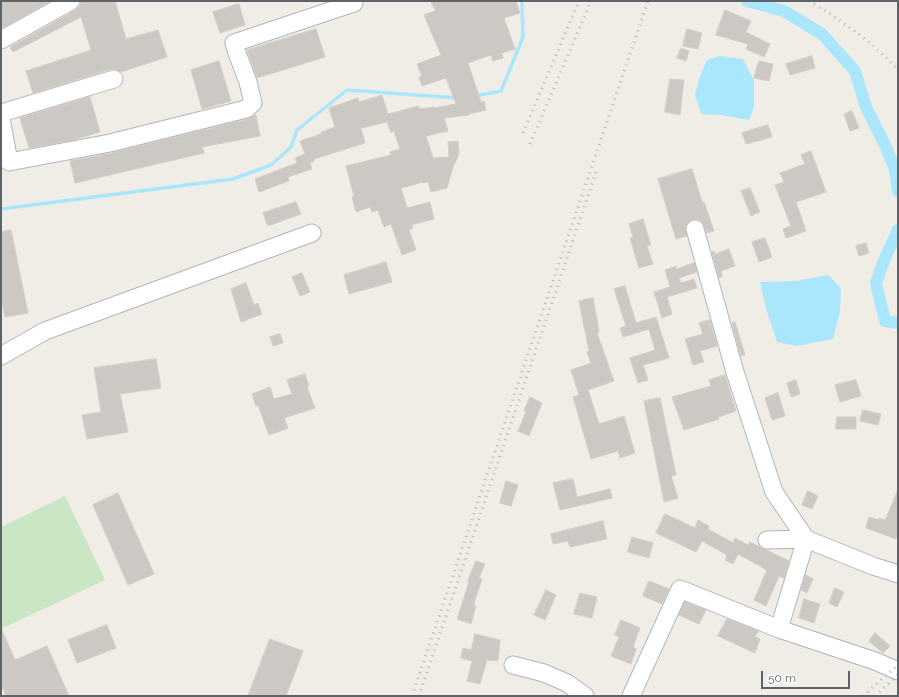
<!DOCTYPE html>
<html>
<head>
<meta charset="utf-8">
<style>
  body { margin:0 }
  #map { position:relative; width:899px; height:697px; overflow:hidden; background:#f0ede7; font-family:Raleway,sans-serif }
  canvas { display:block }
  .frame { position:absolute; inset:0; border:2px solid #5e6367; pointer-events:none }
  .scale { position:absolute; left:761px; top:671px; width:89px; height:18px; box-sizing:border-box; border:2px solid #5e6367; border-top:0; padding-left:5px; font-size:12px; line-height:14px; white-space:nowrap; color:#5e6367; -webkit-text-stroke:3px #fff; paint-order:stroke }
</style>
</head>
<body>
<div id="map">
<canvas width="899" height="697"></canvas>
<div class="frame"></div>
<div class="scale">50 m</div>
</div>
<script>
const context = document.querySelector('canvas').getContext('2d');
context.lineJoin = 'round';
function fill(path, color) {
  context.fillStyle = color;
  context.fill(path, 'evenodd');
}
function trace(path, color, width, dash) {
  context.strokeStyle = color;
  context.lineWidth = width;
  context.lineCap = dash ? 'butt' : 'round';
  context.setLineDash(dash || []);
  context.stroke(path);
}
fill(new Path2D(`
  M65 496 105 580 1 629V527Z`), '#cae6c5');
fill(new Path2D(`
  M720 56 743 59 754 80V107L749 120 721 115 701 114 695 95 700 76 707 60Z
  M828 275 841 288 840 312 833 339 797 346 777 342 767 312 760 282 796 281Z`), '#abe7fc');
trace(new Path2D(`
  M474 96 501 91 523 37 522 1
  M1 209 233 179 271 165 291 147 297 130 347 90 458 98`), '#abe7fc', 3.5);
trace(new Path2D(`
  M747 1 784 11 822 34 855 71 866 107 885 145 895 169 898 191
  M898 230 885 258 876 283 885 321 898 323`), '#abe7fc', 12);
const building = new Path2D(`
  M1 1H50L1 29Z
  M81 1H115L126 39 158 30 167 57 121 72 116 69H111L33 93 26 71 91 50 81 17 13 52 10 47 76 10 80 6Z
  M431 1H516L520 13 504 18 515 49 502 53 503 58 493 61 491 55 468 63 481 102 484 101 486 110 469 114V115L444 118 448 131 426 136 433 158 449 157 448 142 458 141 459 154 453 167 447 188 431 192 428 182 423 183V182L401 188 407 208 430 202 434 219 412 225 413 228 409 230 416 250 402 255 391 224 384 227 378 210 372 212 370 207 356 212 352 197 354 196 346 166 391 155 390 152 400 149 394 131 391 133 387 122 361 128 365 143 314 159V161L310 163 312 169 288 177 289 181 259 192 255 179 297 163 295 158 305 154 300 141 321 134V132L335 127 329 108 358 98 359 102 382 95 388 114 419 106V109L434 107V108L456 104 446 78 422 86 419 77 422 76 417 64 441 55 424 15 435 11Z
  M239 4 245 25 220 33 213 12Z
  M725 10 751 21 746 32 770 44 764 57 746 49 748 44 716 35Z
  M316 29 325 57 257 78 247 50Z
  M687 29 702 33 698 49 683 46Z
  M681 48 689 51 686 61 677 58Z
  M812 56 815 68 790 75 786 64Z
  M219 61 231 101 202 109 191 70Z
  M759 61 773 64 769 81 754 78Z
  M670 79 684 80 680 115 665 112Z
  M90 97 100 132 73 140 29 148 20 118Z
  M852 111 859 128 850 131 844 114Z
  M256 115 260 136 202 147 204 153 75 183 70 161 112 153 248 119Z
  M768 125 772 137 746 144 742 133Z
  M811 151 826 192 796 202 806 231 786 238 783 229 791 226 775 185 784 182 780 173 805 164 801 155Z
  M692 169 702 202H704L714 231 707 233 702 222 698 219H693L688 222 685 226 687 236 676 239 658 179Z
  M750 188 760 212 751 216 741 191Z
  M296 202 301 214 268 226 263 213Z
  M643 219 651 245 647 246 653 264 639 268 630 238 633 237 629 224Z
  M11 230 28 313 5 317 1 298V232Z
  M765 238 772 257 759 262 752 242Z
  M866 243 869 253 859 256 856 246Z
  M729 249 735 266 721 271 722 277 719 278 712 252 714 251 715 254Z
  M386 262 392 282 349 294 344 275Z
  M694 263 697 272 679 278 681 283 694 279 697 288 667 297 672 314 662 318 654 292 670 287 665 270 676 266V269Z
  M302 273 310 292 300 296 292 277Z
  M246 283 254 305 258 303 262 314 241 322 231 289Z
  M625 286 636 323 656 317 669 358 643 365 648 380 638 383 630 358 655 350 649 329 623 337 620 328 626 326 614 289Z
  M593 298 599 332 597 333 614 381 588 390 599 424 624 416 635 453 620 458 618 451 591 459 573 397 579 395 571 370 591 363 587 352 589 351 579 301Z
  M710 320 717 346 700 351 704 362 693 365 685 339 703 334 699 323Z
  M735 322 745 355 741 356 732 323Z
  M280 334 283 343 273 346 270 337Z
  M156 359 161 388 120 394 128 432 87 439 82 415 101 412 94 368Z
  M305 374 309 386 307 387 315 408 284 418 288 428 269 435 258 405 256 406 252 394 270 387 274 399 292 394 287 380Z
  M725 375 736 411 718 417 719 419 684 430 672 397 711 386 709 380Z
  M796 380 800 394 791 397 787 383Z
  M856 380 861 396 840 402 835 385Z
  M778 393 785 416 772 420 765 398Z
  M530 397 542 403 529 436 518 431 526 412 524 411Z
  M660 398 676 475 671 476 678 498 664 502 644 401Z
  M863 410 881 414 878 425 860 421Z
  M837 417H856V429H836Z
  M573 479 577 497 610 489 612 498 560 510 553 483Z
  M506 481 518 485 511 506 500 503Z
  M898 490V533L896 539 866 528 869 517 879 520V518L885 520Z
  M808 491 818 496 812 509 802 505Z
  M118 493 154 574 128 585 93 505Z
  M665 514 695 528 698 520 709 526 708 529 733 543 735 538 748 545 750 542 789 561 784 578 779 576 766 606 754 600 767 570 738 554 733 564 725 560 727 555 702 541 696 552 656 533Z
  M603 521 607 539 570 547 568 541 553 544 551 534Z
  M632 537 653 543 649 558 628 552Z
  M476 561 485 564 479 578 482 579 474 603V606H476L471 624 457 619 469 582 468 581Z
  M806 575 813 579 807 593 801 590Z
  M649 581 669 589 662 604 643 596Z
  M835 588 844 592 837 607 829 603Z
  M546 590 556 595 545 620 534 615Z
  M580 593 597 597 592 618 574 614Z
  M804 599 820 604 814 623 799 618Z
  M685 602 706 610 699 624 679 615Z
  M727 619 758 631 755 637 760 639 755 653 718 636Z
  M621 620 640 628 633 647 636 649 631 664 611 656 619 637 615 635Z
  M107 625 116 648 77 663 68 640Z
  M1 628 15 660 47 646 69 696H6L1 684Z
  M875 633 890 646 883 653 869 641Z
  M475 634 500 640 498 661 487 660 480 684 467 681 472 661 461 658 463 648 471 650Z
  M270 639 303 651 286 696H248Z`);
fill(building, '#ccc8c4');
trace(building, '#d5cdc5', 1);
const minor = new Path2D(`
  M1 40 71 1
  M1 113 114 79
  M1 118 9 162 110 143 246 109 253 103 248 82 237 53 234 43 354 3
  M1 356 45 331 312 233
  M767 540 806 539 873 566 898 574
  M779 629 875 661 898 671
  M513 665 544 673 567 683 585 696
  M631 696 680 589 779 629 806 539 774 492 735 372 695 229`);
trace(minor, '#b2b5b9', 19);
trace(minor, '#fff', 17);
trace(new Path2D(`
  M809 1C841 20 873 42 898 70
  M523 133 579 1
  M530 144 591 1
  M412 696 648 1
  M419 696 596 172
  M863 696 898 665
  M875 696 898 675`), '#b5b6b7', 3, [1, 5]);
</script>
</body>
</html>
